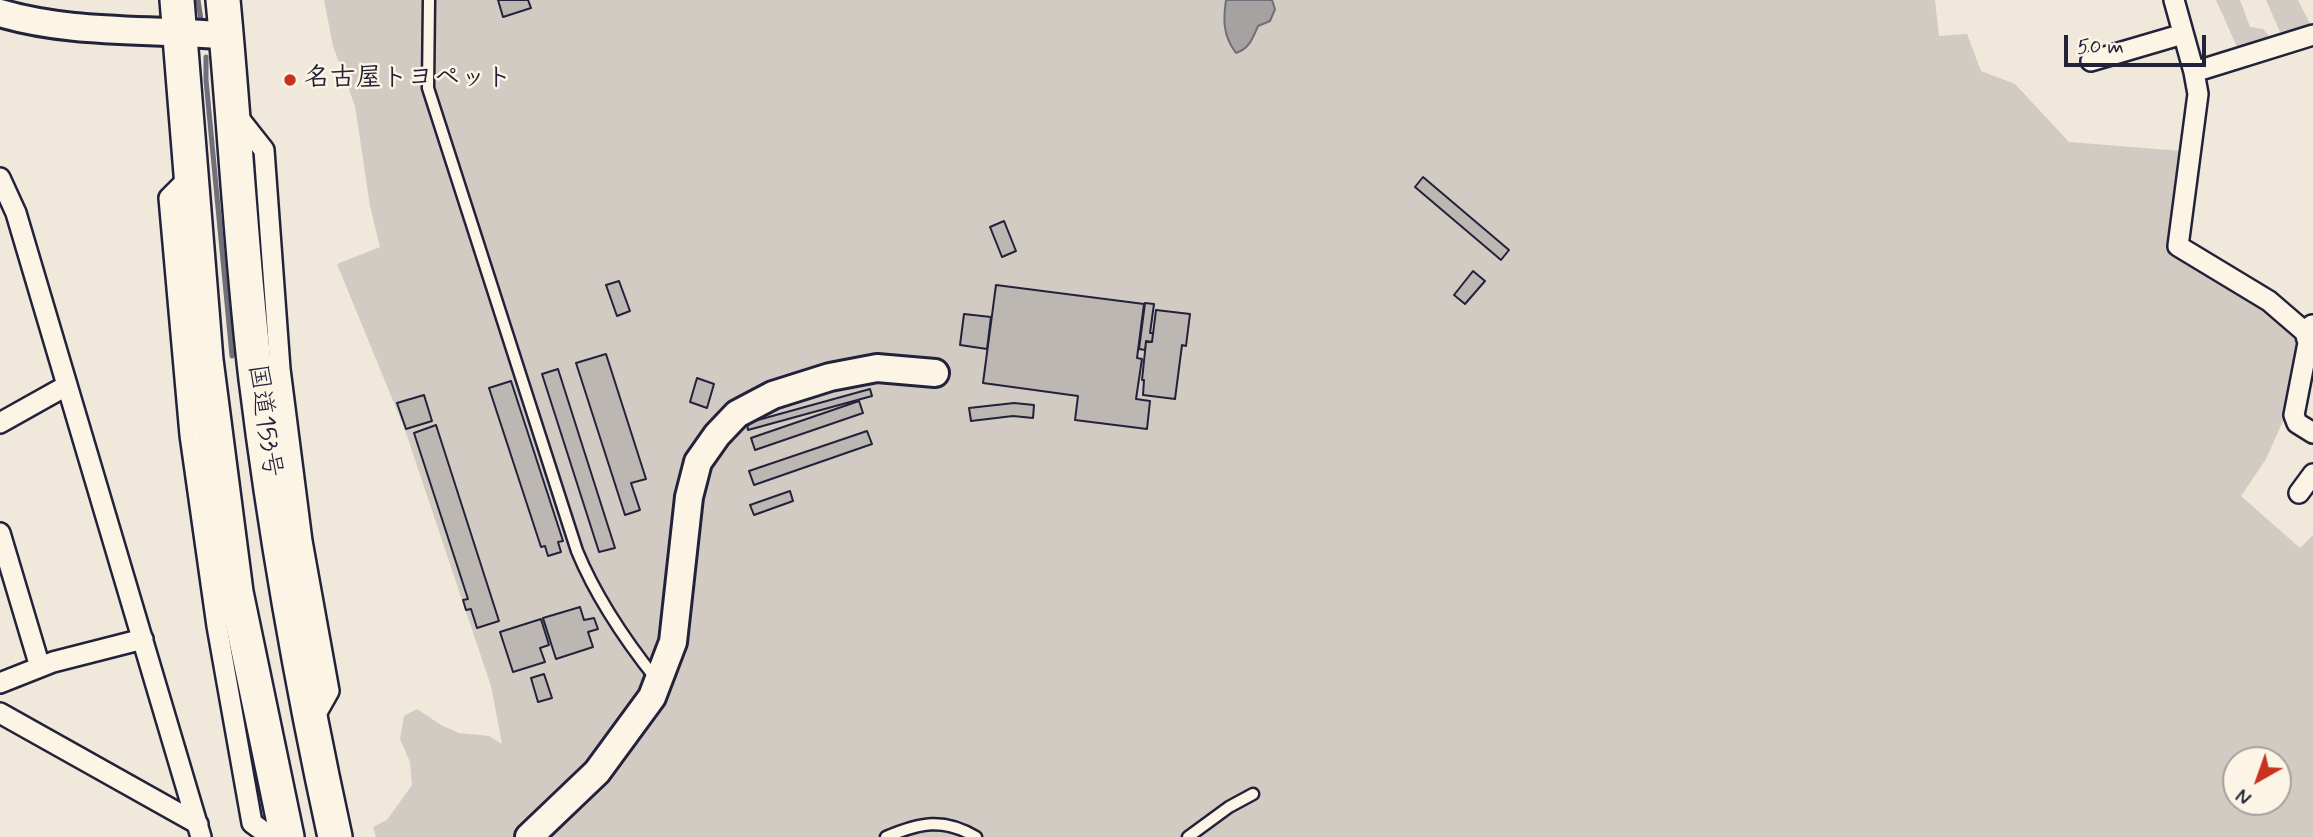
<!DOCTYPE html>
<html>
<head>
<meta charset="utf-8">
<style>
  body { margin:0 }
  #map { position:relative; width:2313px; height:837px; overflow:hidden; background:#efe8db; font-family:Mynerve,sans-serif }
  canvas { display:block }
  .north { position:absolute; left:2222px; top:746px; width:70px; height:70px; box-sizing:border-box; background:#fcf5e5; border:2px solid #a5a1a1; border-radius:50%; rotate:220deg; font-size:19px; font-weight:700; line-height:28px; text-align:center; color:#22223b }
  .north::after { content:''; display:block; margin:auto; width:24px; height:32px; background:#c8321e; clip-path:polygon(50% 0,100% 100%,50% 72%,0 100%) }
  .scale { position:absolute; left:2064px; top:35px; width:142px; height:32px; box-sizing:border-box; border:4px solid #22223b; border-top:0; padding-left:9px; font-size:21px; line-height:24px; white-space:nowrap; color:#22223b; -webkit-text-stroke:5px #fcf5e5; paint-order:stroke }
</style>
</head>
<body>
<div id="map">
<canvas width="2313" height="837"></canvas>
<div class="north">N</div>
<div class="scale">50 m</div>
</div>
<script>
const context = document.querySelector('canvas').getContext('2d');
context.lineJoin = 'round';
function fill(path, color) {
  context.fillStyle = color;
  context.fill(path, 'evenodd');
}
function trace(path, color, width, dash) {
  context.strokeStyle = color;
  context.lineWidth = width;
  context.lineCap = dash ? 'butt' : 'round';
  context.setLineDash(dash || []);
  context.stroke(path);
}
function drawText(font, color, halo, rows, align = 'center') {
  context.font = font + ' Mynerve,"Klee One",sans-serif';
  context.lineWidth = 5;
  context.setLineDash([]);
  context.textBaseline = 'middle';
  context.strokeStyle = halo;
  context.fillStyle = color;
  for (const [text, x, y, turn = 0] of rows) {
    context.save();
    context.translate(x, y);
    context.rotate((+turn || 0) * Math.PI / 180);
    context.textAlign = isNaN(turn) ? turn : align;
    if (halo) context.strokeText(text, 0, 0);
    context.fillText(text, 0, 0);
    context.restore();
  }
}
fill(new Path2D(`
  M324 0H1935L1939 36 1967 34 1981 71 2015 84 2069 142 2182 151 2174 245 2288 325 2300 350 2292 401 2266 459 2241 496 2300 548 2313 535V837H376L373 827 387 820 412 785 410 762 400 739 404 716 417 709 441 725 459 733 489 736 502 744 491 686 405 430 337 264 380 247 370 206 355 106 333 46ZM2236 760H2278V802H2236Z
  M2216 0H2240L2250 27 2263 29 2270 37 2237 47Z
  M2266 0H2298L2311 26 2280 32Z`), '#d1cbc3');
const water = new Path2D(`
  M1226 0H1272L1275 9 1270 21 1258 26C1253 38 1249 49 1236 53 1223 36 1223 20 1226 0Z`);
fill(water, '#a6a2a2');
trace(water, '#716f79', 2);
trace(new Path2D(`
  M198 0 201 20
  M206 57V80L232 356`), '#716f79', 5);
const building = new Path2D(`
  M498 0H528L531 8 503 17Z
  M1423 177 1509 250 1501 260 1415 187Z
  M1004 221 1016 251 1002 257 990 227Z
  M1473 271 1485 281 1465 304 1454 295Z
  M619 281 630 311 617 316 606 285Z
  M996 285 1144 304 1137 358 1142 359 1136 399 1150 401 1147 429 1075 420 1078 396 983 383Z
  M1145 303 1154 304 1150 333H1153L1152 342 1146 341 1145 350 1139 349Z
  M1156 310 1190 314 1186 346 1182 345 1175 399 1143 395 1144 380H1142L1146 342H1152Z
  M964 314 991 317 987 349 960 345Z
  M606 354 646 479 631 483 640 510 625 515 576 363Z
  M558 369 615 548 599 552 542 374Z
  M697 378 714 384 707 408 690 402Z
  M511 381 563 541 558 542 561 552 548 556 545 546 541 547 489 388Z
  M870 389 872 396 748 430 747 423Z
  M424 395 432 421 406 429 397 403Z
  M859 401 863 413 755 450 751 438Z
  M1014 403 1034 405 1033 418 1013 416 971 421 969 408Z
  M436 425 499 621 477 628 471 609 466 610 463 600 468 599 414 433Z
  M867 431 872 444 754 485 749 471Z
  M790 491 793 501 754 515 750 505Z
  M580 607 584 620 594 618 598 629 588 632 593 647 556 659 543 618Z
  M541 619 549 645 540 648 545 662 513 672 500 632Z
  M544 674 552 698 538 702 531 678Z`);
fill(building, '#bcb7b3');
trace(building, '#22223b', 2);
const lane = new Path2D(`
  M429 0 428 88 577 551C596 597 625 640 656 679
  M886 837C919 823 943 817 976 837
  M1188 837 1229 807 1253 794`);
const street = new Path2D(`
  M2174 0 2194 72 2198 94 2178 246 2269 301 2305 332
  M2091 61 2183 34
  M2194 72 2313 35
  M234 112 264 150 280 369 302 541 329 691 312 721
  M191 176 169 198 190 435 217 626 252 823 271 837
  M0 178 16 213 201 837
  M2312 325 2305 332 2308 343 2294 415 2297 423 2313 433
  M0 423 66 386
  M2299 493 2313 474
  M0 533 40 667
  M0 683 53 662 143 639
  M0 713 198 824`);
const secondary = new Path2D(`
  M0 13C74 35 151 28 226 36
  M529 837 597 772 652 697 673 642 689 497 698 462 717 435 737 414 773 395 830 377 877 368 935 373`);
const highway = new Path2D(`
  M177 0 206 360 236 592 287 837
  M223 0C235 126 241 253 256 379 275 533 302 686 335 837`);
trace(lane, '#22223b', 15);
trace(street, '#22223b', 24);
trace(secondary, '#22223b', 32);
trace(highway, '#22223b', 38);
trace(lane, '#fcf5e5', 10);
trace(street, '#fcf5e5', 19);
trace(secondary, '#fcf5e5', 26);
trace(highway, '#fcf5e5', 33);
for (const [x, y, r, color] of [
  [290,80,7,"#c8321e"]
]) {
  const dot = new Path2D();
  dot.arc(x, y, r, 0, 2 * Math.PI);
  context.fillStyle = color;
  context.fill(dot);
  trace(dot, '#fcf5e5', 2.5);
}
drawText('bold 26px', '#22223b', '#fcf5e5', [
  ["名古屋トヨペット",304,80]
], 'left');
drawText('26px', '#22223b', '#fcf5e5', [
  ["国道153号",263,421,82]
]);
</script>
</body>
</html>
